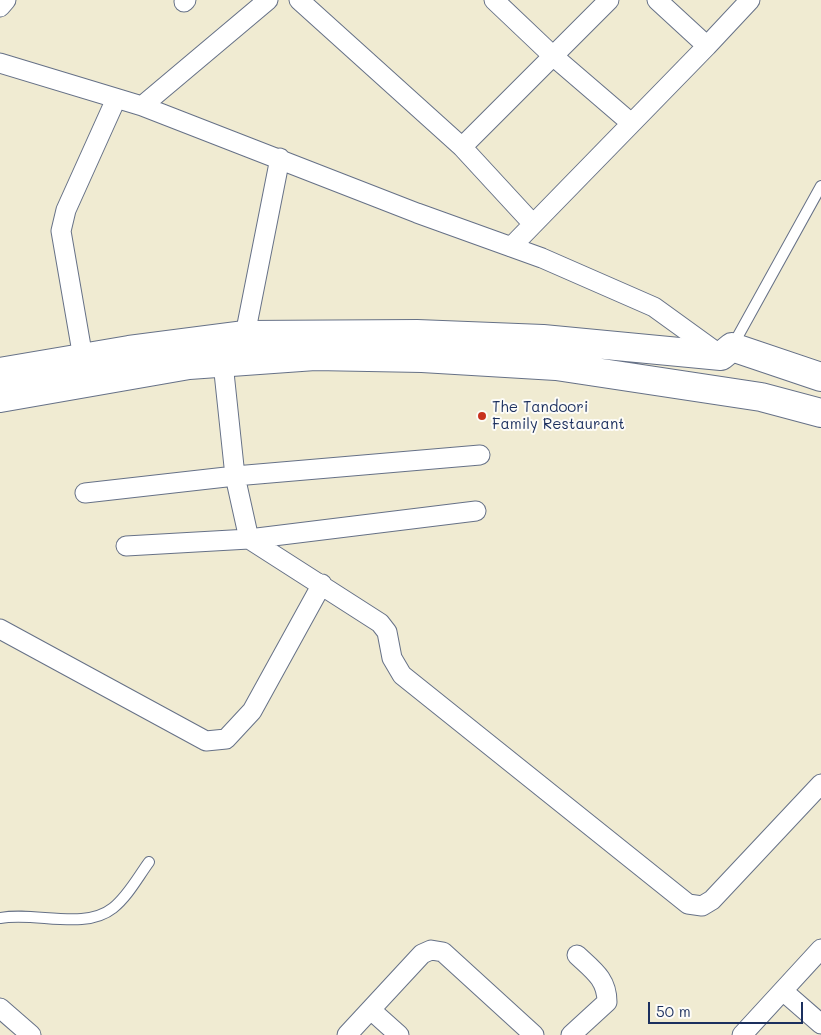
<!DOCTYPE html>
<html>
<head>
<meta charset="utf-8">
<style>
  body { margin:0 }
  #map { position:relative; width:821px; height:1035px; overflow:hidden; background:#f0ebd2; font-family:Mali,sans-serif }
  canvas { display:block }
  .scale { position:absolute; left:648px; top:1002px; width:155px; height:22px; box-sizing:border-box; border:2px solid #1b2f5e; border-top:0; padding-left:6px; font-size:15px; line-height:18px; white-space:nowrap; color:#1b2f5e; -webkit-text-stroke:4px #fdfcf7; paint-order:stroke }
</style>
</head>
<body>
<div id="map">
<canvas width="821" height="1035"></canvas>
<div class="scale">50 m</div>
</div>
<script>
const context = document.querySelector('canvas').getContext('2d');
context.lineJoin = 'round';
function trace(path, color, width, dash) {
  context.strokeStyle = color;
  context.lineWidth = width;
  context.lineCap = dash ? 'butt' : 'round';
  context.setLineDash(dash || []);
  context.stroke(path);
}
function drawText(font, color, halo, rows, align = 'center') {
  context.font = font + ' Mali,sans-serif';
  context.lineWidth = 4;
  context.setLineDash([]);
  context.textBaseline = 'middle';
  context.strokeStyle = halo;
  context.fillStyle = color;
  for (const [text, x, y, turn = 0] of rows) {
    context.save();
    context.translate(x, y);
    context.rotate((+turn || 0) * Math.PI / 180);
    context.textAlign = isNaN(turn) ? turn : align;
    if (halo) context.strokeText(text, 0, 0);
    context.fillText(text, 0, 0);
    context.restore();
  }
}
const lane = new Path2D(`
  M733 345 821 186
  M0 918C35 911 84 931 113 908 128 896 138 877 149 862`);
const street = new Path2D(`
  M299 0 462 147 533 224
  M494 0 553 56 631 123
  M657 0 707 46 750 0
  M184 2 186 0
  M0 7 6 0
  M0 63 142 106 417 213 542 258 654 307 719 354
  M142 106 268 0
  M462 147 609 0
  M511 247 707 46
  M245 335 280 158
  M83 358 61 231 66 210 116 99
  M223 363 235 476 249 539 380 623 387 632 392 658 402 675 688 904 702 906 712 900 821 784
  M85 493 235 476 480 455
  M126 546 249 539 476 511
  M0 629 206 741 226 739 252 711 322 584
  M783 991 821 1024
  M0 1008 31 1035
  M371 1010 399 1035
  M347 1035 422 954 431 950 443 952 534 1035
  M571 1035 607 1002C607 979 593 970 577 955
  M742 1035 821 949`);
const secondary = new Path2D(`
  M0 372 129 350 245 335 417 334 543 339 721 356 732 347 821 377
  M0 398 189 365 315 356 422 358 556 366 761 397 821 413`);
trace(lane, '#667187', 12);
trace(street, '#667187', 21);
trace(secondary, '#667187', 30);
trace(lane, '#fff', 10);
trace(street, '#fff', 19);
trace(secondary, '#fff', 28);
for (const [x, y, r, color] of [
  [482,416,5,"#c8321e"]
]) {
  const dot = new Path2D();
  dot.arc(x, y, r, 0, 2 * Math.PI);
  context.fillStyle = color;
  context.fill(dot);
  trace(dot, '#fdfcf7', 2);
}
drawText('15px', '#1b2f5e', '#fdfcf7', [
  ["The Tandoori",492,407],
  ["Family Restaurant",492,424]
], 'left');
</script>
</body>
</html>
